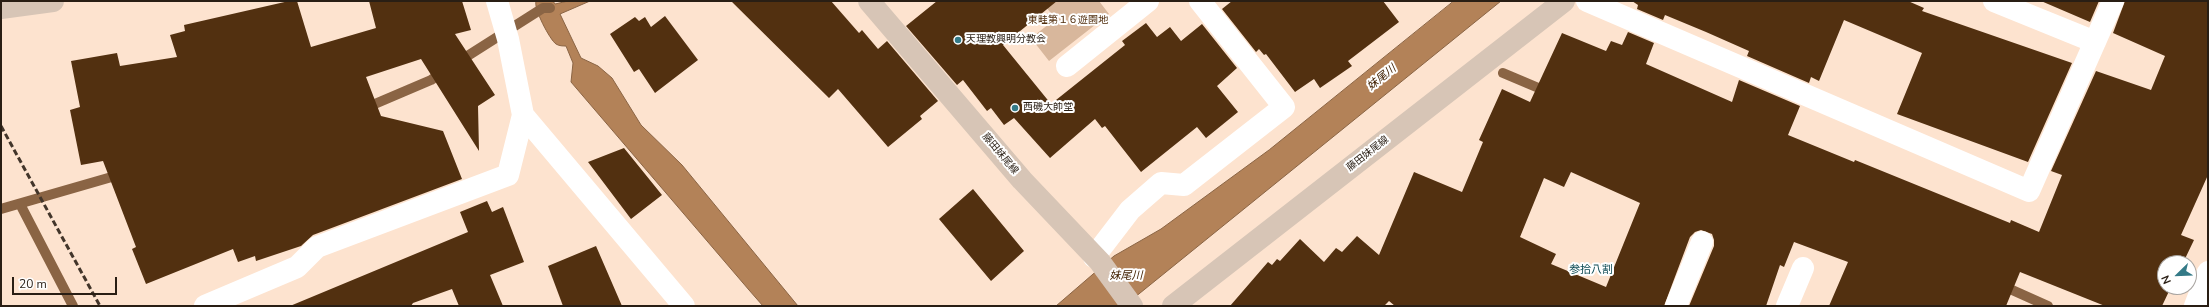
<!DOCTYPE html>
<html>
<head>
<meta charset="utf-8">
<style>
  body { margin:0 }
  #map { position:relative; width:2209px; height:307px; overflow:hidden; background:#fde3cf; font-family:"Nunito Sans",sans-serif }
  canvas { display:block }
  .frame { position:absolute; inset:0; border:2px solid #291e14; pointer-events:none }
  .north { position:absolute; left:2157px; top:255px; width:40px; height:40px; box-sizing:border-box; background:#fff; border:1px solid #a9a5a1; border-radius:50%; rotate:247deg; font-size:11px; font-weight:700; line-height:16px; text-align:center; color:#291e14 }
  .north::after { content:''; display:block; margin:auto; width:14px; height:18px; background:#347a87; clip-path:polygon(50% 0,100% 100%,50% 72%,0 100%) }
  .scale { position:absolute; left:12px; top:277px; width:105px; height:18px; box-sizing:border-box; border:2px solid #291e14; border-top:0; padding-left:5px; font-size:12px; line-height:14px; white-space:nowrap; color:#291e14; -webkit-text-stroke:3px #fff; paint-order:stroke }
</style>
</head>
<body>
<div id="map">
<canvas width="2209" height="307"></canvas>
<div class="frame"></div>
<div class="north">N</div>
<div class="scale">20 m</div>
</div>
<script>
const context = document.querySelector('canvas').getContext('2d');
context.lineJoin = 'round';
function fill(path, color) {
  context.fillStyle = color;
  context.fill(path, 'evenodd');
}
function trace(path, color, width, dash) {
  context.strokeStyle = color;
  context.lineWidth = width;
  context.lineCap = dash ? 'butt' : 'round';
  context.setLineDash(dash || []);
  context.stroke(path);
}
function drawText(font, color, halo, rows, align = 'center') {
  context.font = font + ' "Nunito Sans","Noto Sans JP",sans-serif';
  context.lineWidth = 4;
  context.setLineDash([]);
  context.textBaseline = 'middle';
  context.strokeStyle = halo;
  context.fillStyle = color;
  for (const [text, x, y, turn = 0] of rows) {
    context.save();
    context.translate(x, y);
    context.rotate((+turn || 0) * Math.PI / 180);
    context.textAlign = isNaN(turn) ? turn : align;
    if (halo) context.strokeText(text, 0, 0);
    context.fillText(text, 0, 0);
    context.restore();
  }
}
fill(new Path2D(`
  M1041 1H1099L1109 14 1049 61 1031 38 1049 24 1043 17 1050 12Z`), '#d8b79c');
const water = new Path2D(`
  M536 1H553L555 4 568 1H590L560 14 581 58 598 66 612 78 641 125 682 165 798 306H763L749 290 571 82 573 63 566 46C563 46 559 46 556 44 550 40 533 8 536 1Z
  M1454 1H1501L1124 306H1056L1114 256 1161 229 1269 150Z`);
fill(water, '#b38258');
trace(water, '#8a6444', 1);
trace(new Path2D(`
  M458 62 543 8H550
  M1503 73 1548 92
  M363 109 431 80 445 71
  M20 204 73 306
  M1 209 122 174
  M2001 285 2048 306`), '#8a6444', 10);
fill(new Path2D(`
  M289 1H297L311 47 376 28 369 1H462L471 30 455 34 495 95 478 106 479 151 421 59 366 77 381 116 443 131 462 179 313 235 301 246 256 261 255 256 238 262 233 249 146 284 132 249 136 247 103 161 81 165 70 110 80 107 71 61 117 53 120 66 177 57 170 35 185 31 184 25Z
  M731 1H831L859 33 862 30 878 49 887 41 938 101 920 116 922 119 888 147 838 89 829 98Z
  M937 1H1057L1003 45 1051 104 1125 45 1122 41 1146 23 1157 37 1170 27 1181 41 1202 24 1237 68 1217 86 1238 112 1206 138 1197 127 1141 172 1105 126 1102 128 1095 119 1050 158 1014 118 1004 125 991 108 987 111 963 80 957 85 906 26Z
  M1232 1H1383L1399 22 1348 61 1352 66 1320 88 1314 79 1295 92 1266 54 1264 55 1259 49 1256 52 1222 9Z
  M1632 1H1908L1924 8 1922 11 2072 63 2028 162 1897 114 1922 53 1844 20 1819 81 1811 77 1809 83 1747 56 1749 51 1706 32 1665 15 1663 20 1637 9 1638 5Z
  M2041 1H2099L2090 22Z
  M2125 1H2208V175L2181 235 2194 240 2183 263H2165V287H2171L2162 306H2105L2020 272 2006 306H1829L1848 262 1794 242 1784 267 1780 265 1766 306H1689L1714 246V240L1712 234 1701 230 1695 232 1690 237 1664 306H1395L1389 301 1384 306H1230L1268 262 1272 265 1277 259 1280 261 1300 239 1324 262 1336 248 1342 252 1357 236 1379 255 1414 172 1462 192 1483 142 1479 140 1502 89 1530 102 1562 33 1606 51 1611 41 1622 45 1628 32 1654 43 1646 64 1732 102 1739 80 1800 106 1788 135 1854 162 1855 160 2010 223 2011 220 2039 232 2062 175 2051 171 2096 71 2151 90 2165 56 2113 33ZM1571 172 1640 203 1606 287 1551 264 1556 254 1520 237 1544 178 1564 187Z
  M665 16 698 60 655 93 639 69 634 72 610 34 635 17 639 21 645 17 651 27Z
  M624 148 662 195 631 219 588 162Z
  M973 189 1024 251 991 281 939 219Z
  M487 201 492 212 503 207 524 262 490 275 503 306H459L452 289 413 303 411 306H290L468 232 460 212Z
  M596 246 622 306H563L548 266Z`), '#523010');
trace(new Path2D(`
  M497 1 508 39 523 115 684 306
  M1587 1 2029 191 2113 1
  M1994 1 2095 42
  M1067 66 1148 1
  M1094 257 1130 210 1161 183 1184 185 1284 107 1200 1
  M205 306 297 267 317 247 508 175 523 115
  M1676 306 1702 242
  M1787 306 1803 268
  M2195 306 2208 272`), '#fff', 22);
trace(new Path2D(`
  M869 1 1022 180 1100 262 1132 306
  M1 8 53 1
  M1173 306 1564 1`), '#d7c5b6', 22);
trace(new Path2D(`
  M1 126 100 306`), '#42352a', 3, [6, 3]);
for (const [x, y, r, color] of [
  [958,40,4,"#347a87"],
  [1015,108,4,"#347a87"]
]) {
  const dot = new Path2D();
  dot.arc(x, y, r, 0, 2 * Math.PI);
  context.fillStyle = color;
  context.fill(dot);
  trace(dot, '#fff', 1.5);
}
drawText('10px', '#502e0d', '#fff', [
  ["東畦第１６遊園地",1068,21]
]);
drawText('10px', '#291e14', '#fff', [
  ["天理教興明分教会",966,40],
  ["西磯大帥堂",1023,108]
], 'left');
drawText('10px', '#291e14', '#fff', [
  ["藤田妹尾線",1000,154,50],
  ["藤田妹尾線",1368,154,-38]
]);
drawText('italic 11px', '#412000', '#fff', [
  ["妹尾川",1382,78,-39],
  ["妹尾川",1126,276]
]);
drawText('11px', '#0a4851', '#fff', [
  ["参拾八割",1591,270]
]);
</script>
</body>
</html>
